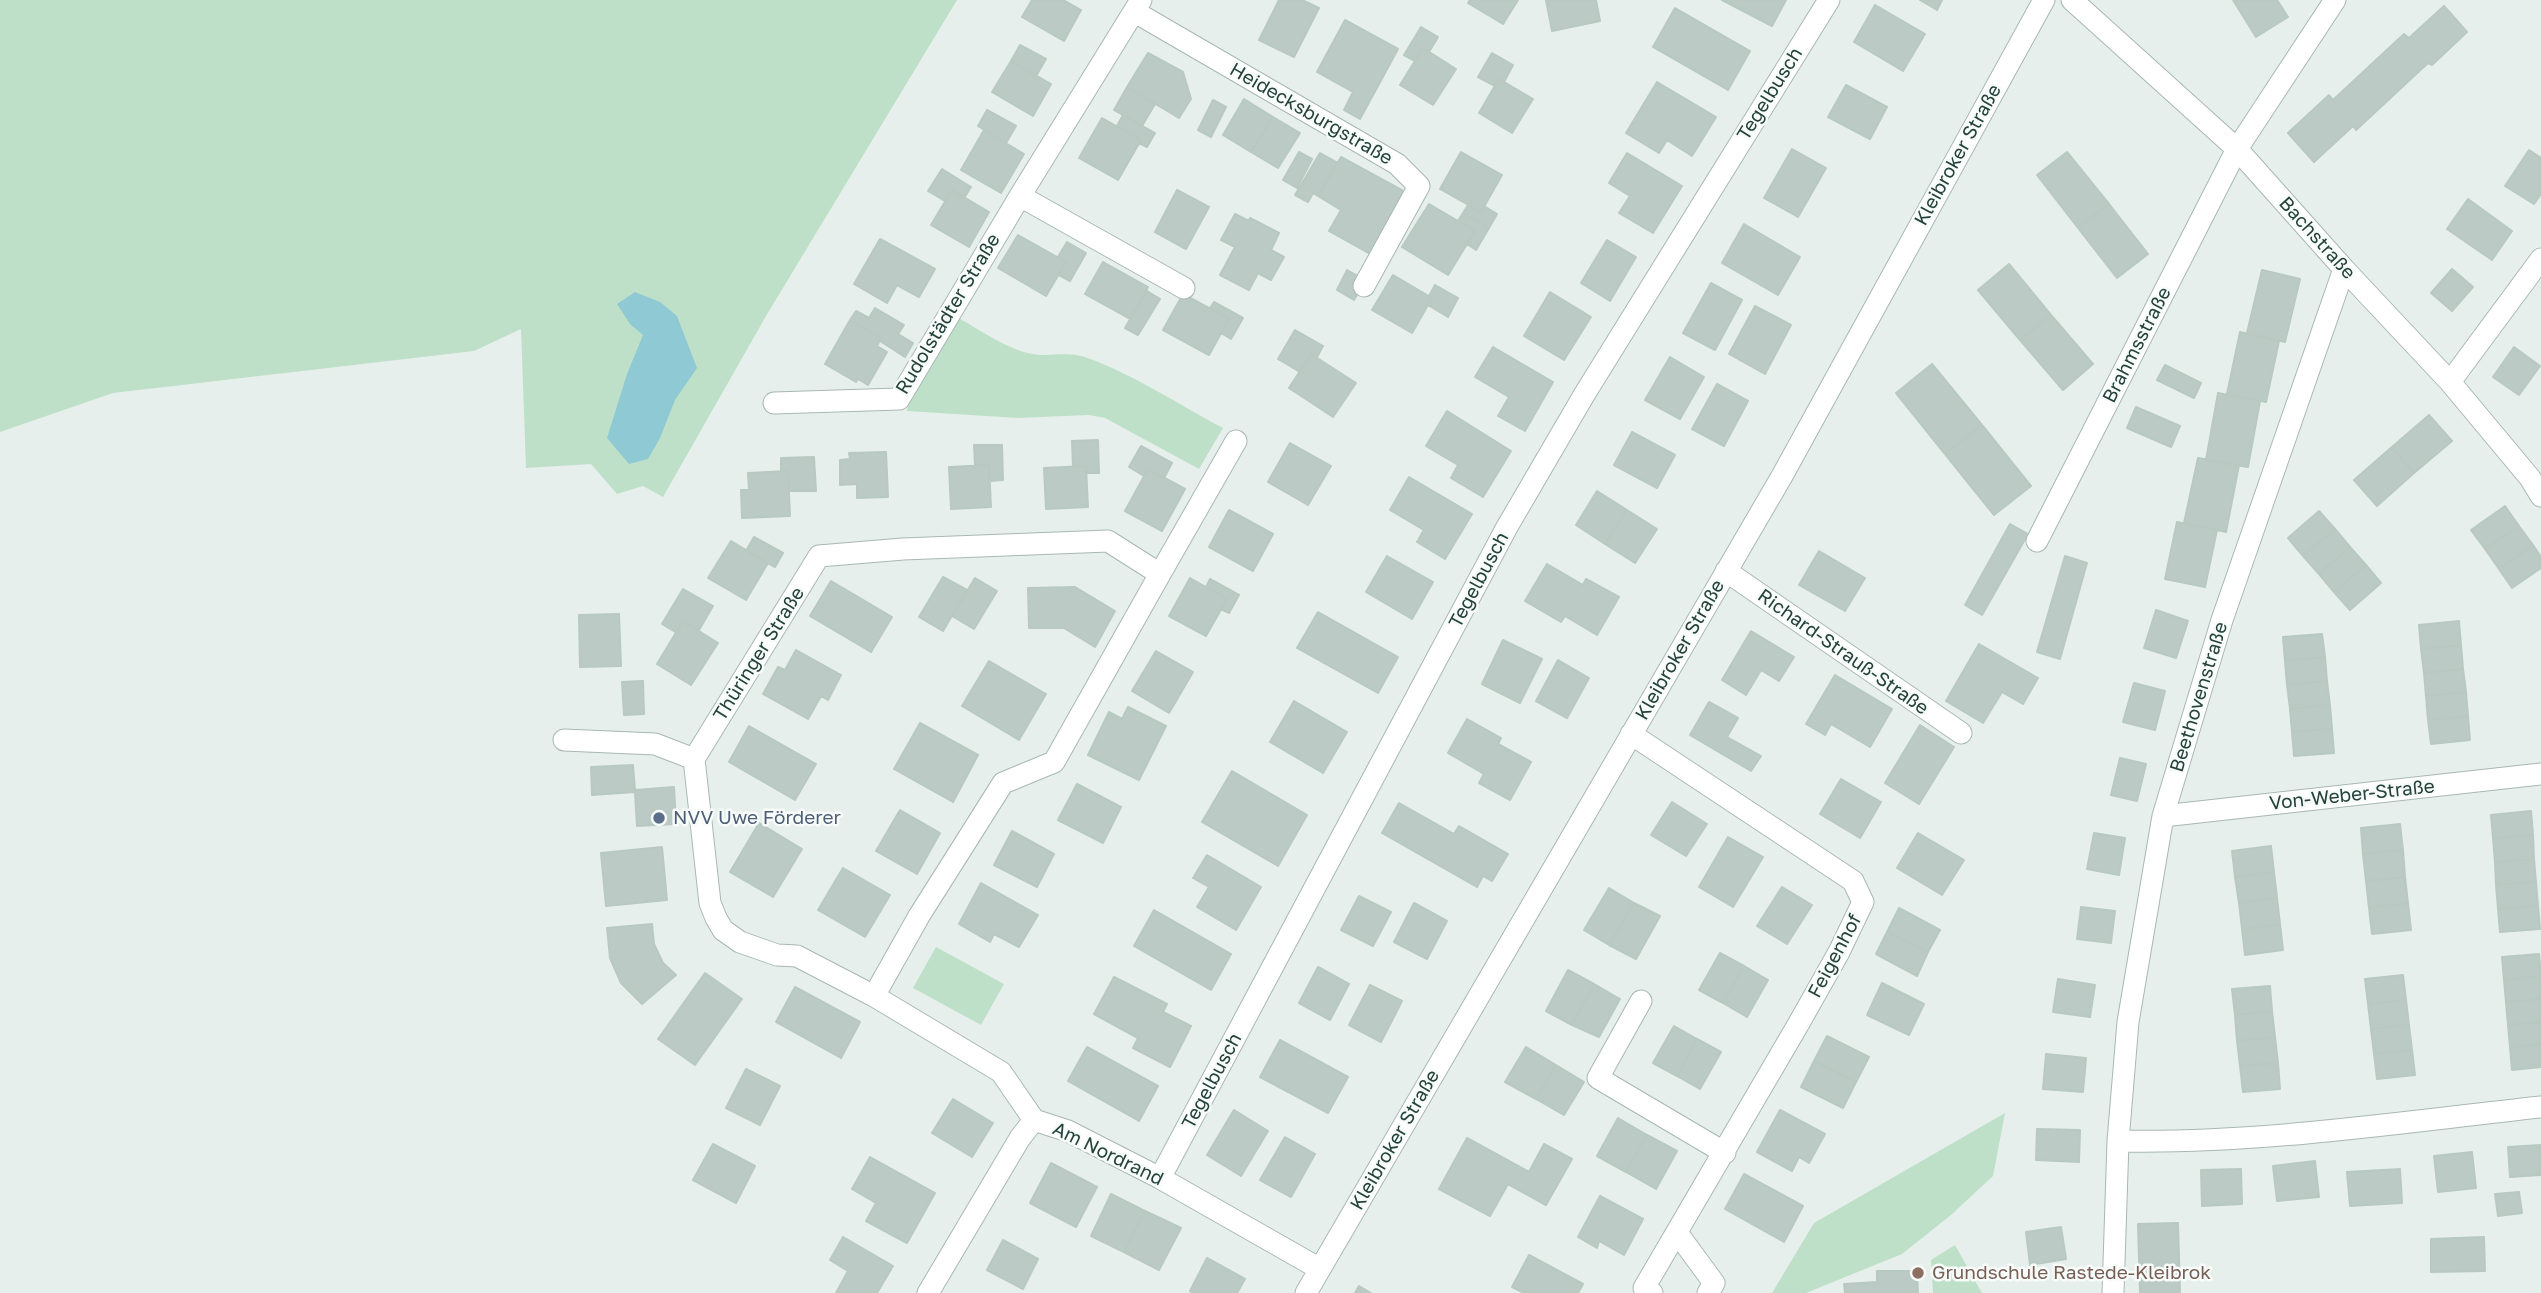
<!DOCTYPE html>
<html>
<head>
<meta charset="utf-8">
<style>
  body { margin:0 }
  canvas { display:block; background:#e6efeb }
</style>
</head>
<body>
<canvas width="2541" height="1293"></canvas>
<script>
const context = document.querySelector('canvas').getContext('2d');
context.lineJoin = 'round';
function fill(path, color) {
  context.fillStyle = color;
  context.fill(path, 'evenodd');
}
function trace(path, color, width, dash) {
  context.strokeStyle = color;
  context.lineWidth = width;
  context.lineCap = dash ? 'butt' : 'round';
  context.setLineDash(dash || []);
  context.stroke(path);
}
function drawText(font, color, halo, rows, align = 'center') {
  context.font = font + ' "Golos Text",sans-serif';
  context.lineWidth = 5;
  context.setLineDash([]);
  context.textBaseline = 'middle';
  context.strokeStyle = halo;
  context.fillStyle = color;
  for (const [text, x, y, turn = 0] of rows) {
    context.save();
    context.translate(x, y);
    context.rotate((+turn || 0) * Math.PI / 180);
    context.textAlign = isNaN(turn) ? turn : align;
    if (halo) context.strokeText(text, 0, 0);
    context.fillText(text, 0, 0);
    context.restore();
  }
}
fill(new Path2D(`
  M0 0H957L766 316 663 497 643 486 617 494 591 464 526 468 521 329 474 351 113 393 0 432Z
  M955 316C977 328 1008 350 1032 354 1050 357 1067 351 1085 357 1133 374 1178 404 1223 428L1199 469 1105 418 1089 415 1018 418 907 411 908 401Z
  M936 947 1004 984 981 1025 913 988Z
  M2005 1113 1993 1176 1951 1215 1902 1254 1806 1293H1772L1814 1223Z
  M1955 1245 1982 1293H1933L1931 1260Z`), '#bfe0c8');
fill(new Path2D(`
  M635 292 660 302 677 316 697 368 675 400 660 438 648 459 629 464 607 438 627 374 643 335 630 324 617 304Z`), '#8ec9d4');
const building = new Path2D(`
  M1032 0H1063L1081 10 1064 41 1022 17Z
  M1279 0H1302L1319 8 1294 57 1259 40Z
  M1470 0H1518L1503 24 1468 3Z
  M1546 0H1596L1600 21 1552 31Z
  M1722 0H1786L1772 26Z
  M1920 0H1942L1937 10Z
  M2233 0H2277L2288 17 2256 37Z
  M1875 5 1925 34 1903 71 1854 42Z
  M2444 6 2467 32 2432 65 2428 63 2356 130 2353 126 2314 162 2288 133 2329 95 2333 100 2404 34 2409 38Z
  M1675 8 1750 51 1728 90 1653 47Z
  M1345 20 1398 49 1360 119 1344 110 1353 92 1317 72Z
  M1421 27 1438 37 1429 52 1423 48 1415 61 1404 55Z
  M1020 45 1046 59 1036 76 1011 61Z
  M1423 48 1456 69 1433 105 1400 85Z
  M1148 53 1183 72 1191 99 1179 118 1127 87Z
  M1492 53 1513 65 1504 82 1499 79 1495 86 1478 77Z
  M1011 61 1051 84 1033 116 992 92Z
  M1499 79 1533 99 1512 133 1479 113Z
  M1657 82 1716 117 1692 156 1667 140 1659 153 1626 133Z
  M1846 85 1887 107 1870 139 1828 117Z
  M1127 87 1155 104 1142 126 1114 110Z
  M1244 99 1273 117 1251 152 1223 135Z
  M1213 100 1226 107 1211 137 1198 130Z
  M987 110 1016 126 1006 143 978 126Z
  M1123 115 1155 133 1147 147 1139 143 1141 140 1117 126Z
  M1273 117 1300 133 1278 168 1251 152Z
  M1102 118 1141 140 1118 180 1079 158Z
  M984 130 1024 154 1001 193 961 170Z
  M1792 149 1826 168 1798 217 1764 198Z
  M2529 150 2541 158V194L2534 204 2505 186Z
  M1299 152 1312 159 1297 188 1283 180Z
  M1461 152 1502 175 1481 212 1440 189Z
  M2067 152 2109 204 2078 228 2037 175Z
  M1320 153 1338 163 1318 196 1313 193 1308 202 1295 195Z
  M1627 153 1682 186 1653 233 1619 213 1630 196 1609 183Z
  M1341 157 1407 193 1372 255 1329 231 1341 210 1318 196Z
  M942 169 971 187 964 198 952 190 945 201 928 191Z
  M952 190 989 212 969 247 931 225Z
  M1177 190 1209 207 1186 249 1155 232Z
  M2468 199 2512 231 2492 260 2447 229Z
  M1429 204 1475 231 1448 275 1402 247Z
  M2109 204 2148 254 2117 278 2078 228Z
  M1468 205 1481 212 1484 206 1497 214 1489 228 1463 213Z
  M1463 213 1489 228 1476 250 1467 244 1475 231 1458 221Z
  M1235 214 1249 221 1250 218 1279 233 1271 250 1284 257 1271 280 1258 273 1249 290 1220 275 1235 247 1221 240Z
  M1744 224 1800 257 1778 295 1722 263Z
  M1018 235 1066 262 1046 296 998 268Z
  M880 239 935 269 919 297 897 285 887 303 854 284Z
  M1607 240 1636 257 1610 301 1581 283Z
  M1067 242 1086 253 1070 281 1059 275 1066 262 1058 257Z
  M1103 262 1148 287 1130 319 1085 294Z
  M2009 264 2051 315 2020 340 1978 290Z
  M2452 269 2473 287 2452 311 2431 293Z
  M1347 270 1365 280 1354 300 1337 290Z
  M2262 270 2300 279 2285 342 2247 333Z
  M1393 275 1432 298 1412 333 1372 310Z
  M1711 283 1742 300 1715 350 1683 333Z
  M1435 285 1458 298 1448 317 1428 305 1432 298 1429 296Z
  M1147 291 1160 299 1138 335 1125 328Z
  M1550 292 1591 317 1564 360 1524 336Z
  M1183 294 1229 319 1209 355 1163 330Z
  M1214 302 1243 318 1231 339 1221 333 1229 319 1210 308Z
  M1755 306 1791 325 1765 374 1729 354Z
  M875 308 904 325 898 334 913 343 905 357 880 341 881 338 850 320 856 311 869 318Z
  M2051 315 2093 364 2063 390 2020 340Z
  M850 320 881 338 877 346 887 352 868 385 858 379 856 382 825 364Z
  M1295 330 1323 346 1317 357 1311 354 1300 372 1278 359Z
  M2240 332 2279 341 2266 402 2227 394Z
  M1493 347 1553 382 1525 431 1498 416 1509 397 1475 377Z
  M2514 347 2540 366 2519 395 2493 377Z
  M1311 354 1356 383 1333 417 1289 388Z
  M1670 357 1704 377 1680 419 1645 400Z
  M1932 364 1982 425 1945 454 1896 393Z
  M2165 365 2201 383 2194 398 2157 380Z
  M1717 384 1748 401 1724 446 1692 429Z
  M2218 393 2260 401 2248 467 2206 460Z
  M2136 407 2180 426 2171 447 2127 428Z
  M1447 411 1511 451 1483 497 1451 478 1458 465 1426 446Z
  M2429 415 2452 441 2414 473 2392 447Z
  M1982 425 2031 486 1994 515 1945 454Z
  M1632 432 1675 455 1657 488 1614 465Z
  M1098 440 1099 473H1086V466L1073 467 1072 441Z
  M1290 443 1331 466 1308 505 1268 482Z
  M974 445H1002L1003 480 989 481V465L975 466Z
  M1141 446 1172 463 1164 478 1148 469 1144 476 1129 467Z
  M2392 447 2414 473 2377 506 2354 480Z
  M886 452 888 497 857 498V484L840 485V460L850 459 849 453Z
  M814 457 816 491H789L788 471H781V458Z
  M2198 458 2239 465 2226 532 2184 523Z
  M989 465 991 507 951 509 949 467Z
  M1086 466 1088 507 1046 509 1044 468Z
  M1148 469 1185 489 1162 531 1125 511Z
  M788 471 790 516 742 518 741 490H749L748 473Z
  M1409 477 1472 514 1445 559 1417 542 1424 530 1390 510Z
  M1597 491 1627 510 1605 544 1576 525Z
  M2505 506 2519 526 2485 549 2471 530Z
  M1229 510 1273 534 1253 571 1209 547Z
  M1627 510 1657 529 1635 563 1605 544Z
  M2319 511 2335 529 2303 556 2288 538Z
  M2177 522 2217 530 2205 587 2165 579Z
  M2010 524 2028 534 1982 615 1965 605Z
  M2519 526 2533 545 2499 569 2485 549Z
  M2335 529 2350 547 2319 574 2303 556Z
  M754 537 783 553 775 567 746 551Z
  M731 541 768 563 746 600 708 578Z
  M2533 545 2541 557V568L2512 588 2499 569Z
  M2350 547 2366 565 2334 592 2319 574Z
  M1819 551 1865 578 1845 611 1799 585Z
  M1387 556 1433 582 1412 619 1366 592Z
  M2065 556 2087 563 2060 659 2037 652Z
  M1547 564 1583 585 1586 579 1619 597 1597 635 1565 616 1561 622 1525 601Z
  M2366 565 2381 583 2350 610 2334 592Z
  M943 577 967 590 943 631 919 617Z
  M975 578 997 591 974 629 952 616Z
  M1190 578 1227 599 1206 636 1169 616Z
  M1210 579 1239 595 1229 613 1221 609 1227 599 1206 587Z
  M831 581 892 617 871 652 810 616Z
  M1075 587 1115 611 1095 647 1064 628H1029L1028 588Z
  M683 589 713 606 699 630 683 621 677 633 662 624Z
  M2156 610 2188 621 2176 658 2144 648Z
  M1318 612 1398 657 1378 693 1297 648Z
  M619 614 621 666 580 667 579 615Z
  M683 621 718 643 691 685 657 664Z
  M2459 621 2461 645 2421 649 2419 625Z
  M1751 631 1794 657 1779 681 1761 670 1746 695 1722 680Z
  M2322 634 2325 657 2285 661 2283 637Z
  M1503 640 1542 659 1520 703 1482 684Z
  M1979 644 2038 678 2023 704 2002 692 1983 723 1946 701Z
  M2461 645 2463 669 2424 673 2421 649Z
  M796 650 841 675 828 700 821 696 808 719 763 694 778 667 785 670Z
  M1156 651 1193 672 1169 713 1132 691Z
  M2325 657 2327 681 2287 685 2285 661Z
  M1558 660 1589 678 1567 718 1536 701Z
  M989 661 1046 694 1019 740 962 706Z
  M2463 669 2466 692 2426 696 2424 673Z
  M1835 675 1892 709 1870 747 1831 724 1825 735 1806 724Z
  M643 681 644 714 624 715 622 682Z
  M2327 681 2330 705 2290 709 2287 685Z
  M2134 683 2165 691 2155 730 2123 722Z
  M2466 692 2468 716 2428 720 2426 696Z
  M1294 701 1347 732 1323 773 1270 742Z
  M1709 702 1738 718 1727 737 1761 756 1751 771 1690 735Z
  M2330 705 2332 729 2292 732 2290 709Z
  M1128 707 1166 726 1139 780 1088 755 1109 712 1122 719Z
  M2468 716 2470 740 2431 744 2428 720Z
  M1467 719 1501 738 1498 744 1531 762 1510 800 1479 783 1484 774 1448 753Z
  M920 723 978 755 953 802 894 769Z
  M1920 725 1954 747 1919 804 1885 783Z
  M749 726 816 764 795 800 729 762Z
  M2332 729 2334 753 2294 756 2292 732Z
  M2120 758 2146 764 2137 801 2111 795Z
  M633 765 635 790 674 787 676 824 637 826 635 792 592 795 591 767Z
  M1232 771 1307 815 1278 866 1202 822Z
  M1841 779 1881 802 1860 838 1820 814Z
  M1077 784 1121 807 1103 843 1058 820Z
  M1672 802 1707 824 1686 856 1651 835Z
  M1399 803 1454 834 1459 826 1508 854 1492 881 1483 876 1477 887 1382 833Z
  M900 810 940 833 917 874 876 851Z
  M2531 811 2533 835 2493 838 2491 815Z
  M759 823 802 849 773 897 730 872Z
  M2400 824 2403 850 2363 854 2361 828Z
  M1012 831 1054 854 1037 887 994 865Z
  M1918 833 1964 860 1942 895 1897 868Z
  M2094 833 2125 838 2119 875 2087 869Z
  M2533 835 2534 859 2495 862 2493 838Z
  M1728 837 1763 857 1733 907 1699 887Z
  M2271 846 2274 872 2235 877 2232 851Z
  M662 847 667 900 606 906 601 853Z
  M2403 850 2405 877 2366 881 2363 854Z
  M1207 855 1261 887 1236 930 1197 907 1209 887 1193 878Z
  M2534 859 2536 882 2496 885 2495 862Z
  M843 868 890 895 865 937 818 910Z
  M2274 872 2277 898 2239 903 2235 877Z
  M2405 877 2408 903 2369 908 2366 881Z
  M2536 882 2538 906 2498 909 2496 885Z
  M981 883 1038 915 1019 947 994 934 990 942 959 924Z
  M1782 887 1812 905 1787 944 1757 926Z
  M1609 888 1634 903 1609 945 1584 930Z
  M1359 896 1391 912 1373 946 1341 930Z
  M2277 898 2280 924 2242 929 2239 903Z
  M1414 903 1447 921 1427 959 1394 942Z
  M1634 903 1660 916 1636 959 1609 945Z
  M2408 903 2411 930 2372 934 2369 908Z
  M2538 906 2540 929 2500 932 2498 909Z
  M2081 907 2115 911 2111 943 2077 939Z
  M1899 908 1940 930 1928 952 1887 932Z
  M1154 910 1231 954 1211 990 1134 946Z
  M652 924 654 944 663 963 676 975 642 1004 621 983 610 958 607 928Z
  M2280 924 2283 950 2245 955 2242 929Z
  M1887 932 1928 952 1917 976 1876 954Z
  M1720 953 1744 966 1723 1003 1699 990Z
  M2539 954 2541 976 2504 980 2502 957Z
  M1744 966 1768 980 1747 1017 1723 1003Z
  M1318 967 1349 984 1330 1020 1299 1003Z
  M1568 970 1594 984 1572 1025 1546 1011Z
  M705 973 742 999 695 1065 658 1039Z
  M2403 975 2406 1000 2368 1004 2365 979Z
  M2541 976V999L2506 1002 2504 980Z
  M1114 977 1167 1004 1163 1012 1191 1026 1170 1067 1133 1048 1138 1038 1094 1014Z
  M2058 979 2095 985 2090 1017 2053 1012Z
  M1882 983 1924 1004 1909 1035 1867 1015Z
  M1594 984 1620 999 1599 1037 1572 1025Z
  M1370 985 1402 1001 1381 1042 1349 1025Z
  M2270 986 2272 1011 2235 1015 2232 989Z
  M795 987 860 1022 841 1058 776 1022Z
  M2541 999V1022L2508 1025 2506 1002Z
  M2406 1000 2409 1025 2371 1029 2368 1004Z
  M2272 1011 2275 1037 2237 1041 2235 1015Z
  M2541 1022V1044L2510 1047 2508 1025Z
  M2409 1025 2412 1050 2374 1054 2371 1029Z
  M1674 1026 1697 1039 1677 1076 1653 1063Z
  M1827 1036 1869 1057 1856 1082 1814 1061Z
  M2275 1037 2278 1063 2240 1066 2237 1041Z
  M1697 1039 1721 1052 1700 1089 1677 1076Z
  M1280 1040 1348 1077 1328 1113 1260 1077Z
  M2541 1044V1067L2512 1070 2510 1047Z
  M1087 1047 1158 1086 1139 1121 1068 1081Z
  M1526 1047 1556 1065 1536 1099 1505 1082Z
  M2412 1050 2415 1075 2377 1079 2374 1054Z
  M2046 1054 2086 1058 2083 1092 2043 1089Z
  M1814 1061 1856 1082 1843 1108 1801 1087Z
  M2278 1063 2280 1089 2243 1092 2240 1066Z
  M1556 1065 1584 1082 1564 1115 1536 1099Z
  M746 1069 780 1086 760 1125 726 1108Z
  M953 1099 993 1123 972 1157 932 1133Z
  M1234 1110 1268 1131 1241 1176 1207 1155Z
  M1780 1110 1825 1134 1809 1163 1799 1157 1792 1171 1757 1152Z
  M1618 1118 1647 1135 1626 1172 1597 1156Z
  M2037 1129 2080 1130 2079 1162 2036 1160Z
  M1647 1135 1677 1151 1656 1189 1626 1172Z
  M1285 1137 1315 1154 1291 1197 1260 1180Z
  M1467 1138 1529 1172 1544 1144 1572 1159 1546 1205 1508 1184 1490 1216 1439 1189Z
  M713 1144 755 1166 736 1203 693 1180Z
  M2541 1145V1175L2510 1177 2508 1147Z
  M2472 1152 2476 1188 2438 1192 2434 1156Z
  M870 1157 935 1193 907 1243 866 1221 876 1203 852 1189Z
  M2315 1161 2319 1197 2277 1201 2273 1166Z
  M1051 1163 1097 1187 1076 1227 1030 1203Z
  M2241 1169 2242 1204 2202 1206 2201 1170Z
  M2400 1169 2402 1203 2350 1206 2347 1172Z
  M1744 1174 1803 1206 1784 1242 1725 1209Z
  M2519 1192 2522 1213 2498 1216 2495 1194Z
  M1111 1194 1145 1211 1124 1252 1091 1236Z
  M1600 1196 1643 1219 1624 1255 1599 1241 1597 1248 1578 1237Z
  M1145 1211 1181 1228 1159 1270 1124 1252Z
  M2178 1223 2180 1293H2140L2138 1224Z
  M2061 1227 2066 1259 2030 1265 2026 1232Z
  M843 1237 893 1266 877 1293H836L848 1271 830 1260Z
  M2484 1237 2485 1271 2431 1272V1239Z
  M1003 1240 1038 1259 1023 1289 987 1270Z
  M1529 1255 1583 1284 1578 1293H1524L1512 1287Z
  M1207 1258 1245 1279 1237 1293H1194L1190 1291Z
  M1877 1271H1917L1918 1293H1845L1844 1284 1877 1282Z
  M1359 1286 1371 1293H1355Z`);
fill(building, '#bbcac4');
trace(building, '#b8c9c2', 2);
const minor = new Path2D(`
  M2072 0 2237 149 2344 269 2450 382 2530 478 2541 496
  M1135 12 1397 164 1419 186 1364 286
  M1020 196 1184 288
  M2344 269 2222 620 2163 816 2128 1022 2118 1141C2259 1144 2401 1122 2541 1107
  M2450 382 2541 259
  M774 403 899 399 1020 196 1141 0
  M2037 541 2237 149 2335 0
  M1726 571 1961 733
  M1160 574 1236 441
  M1631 734 1853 881 1863 902 1839 952 1799 1023 1644 1288 1652 1293
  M564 740 655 744 694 759
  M2163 816 2541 774
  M874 996 919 916 1003 783 1054 762 1160 574 1108 541 903 549 819 556 694 759 710 903 716 918 723 930 740 942 777 955 797 956 874 996 1001 1072 1034 1120
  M1641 1001 1598 1078 1725 1153
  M1034 1120 1068 1131 1160 1178 1320 1269
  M1160 1178 1507 527 1584 395 1829 0
  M1678 1234 1714 1283 1708 1293
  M928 1293 1020 1138 1034 1120
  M1306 1293 1782 476 2044 0
  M2113 1293 2118 1141`);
trace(minor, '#a8b8b2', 23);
trace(minor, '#fff', 21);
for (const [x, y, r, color] of [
  [659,818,7,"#5c6f8a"],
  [1918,1273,7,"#8d6e63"]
]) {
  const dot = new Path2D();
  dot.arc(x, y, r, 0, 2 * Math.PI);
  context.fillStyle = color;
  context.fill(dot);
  trace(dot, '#f7fbf9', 2.5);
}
drawText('19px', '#24423a', '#f7fbf9', [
  ["Tegelbusch",1770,94,-58],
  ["Heidecksburgstraße",1311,114,30],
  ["Kleibroker Straße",1958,155,-61],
  ["Bachstraße",2317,238,48],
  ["Rudolstädter Straße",948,314,-59],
  ["Brahmsstraße",2137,345,-63],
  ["Tegelbusch",1479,580,-62],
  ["Kleibroker Straße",1680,650,-60],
  ["Richard-Strauß-Straße",1843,652,35],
  ["Thüringer Straße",759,654,-58],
  ["Beethovenstraße",2199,697,-73],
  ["Von-Weber-Straße",2352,795,-6],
  ["Feigenhof",1835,956,-62],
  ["Tegelbusch",1212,1081,-62],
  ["Kleibroker Straße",1395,1140,-60],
  ["Am Nordrand",1108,1154,26]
]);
drawText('19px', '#4e5e75', '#f7fbf9', [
  ["NVV Uwe Förderer",673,818]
], 'left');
drawText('19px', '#785e54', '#f7fbf9', [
  ["Grundschule Rastede-Kleibrok",1932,1273]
], 'left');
</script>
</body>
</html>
